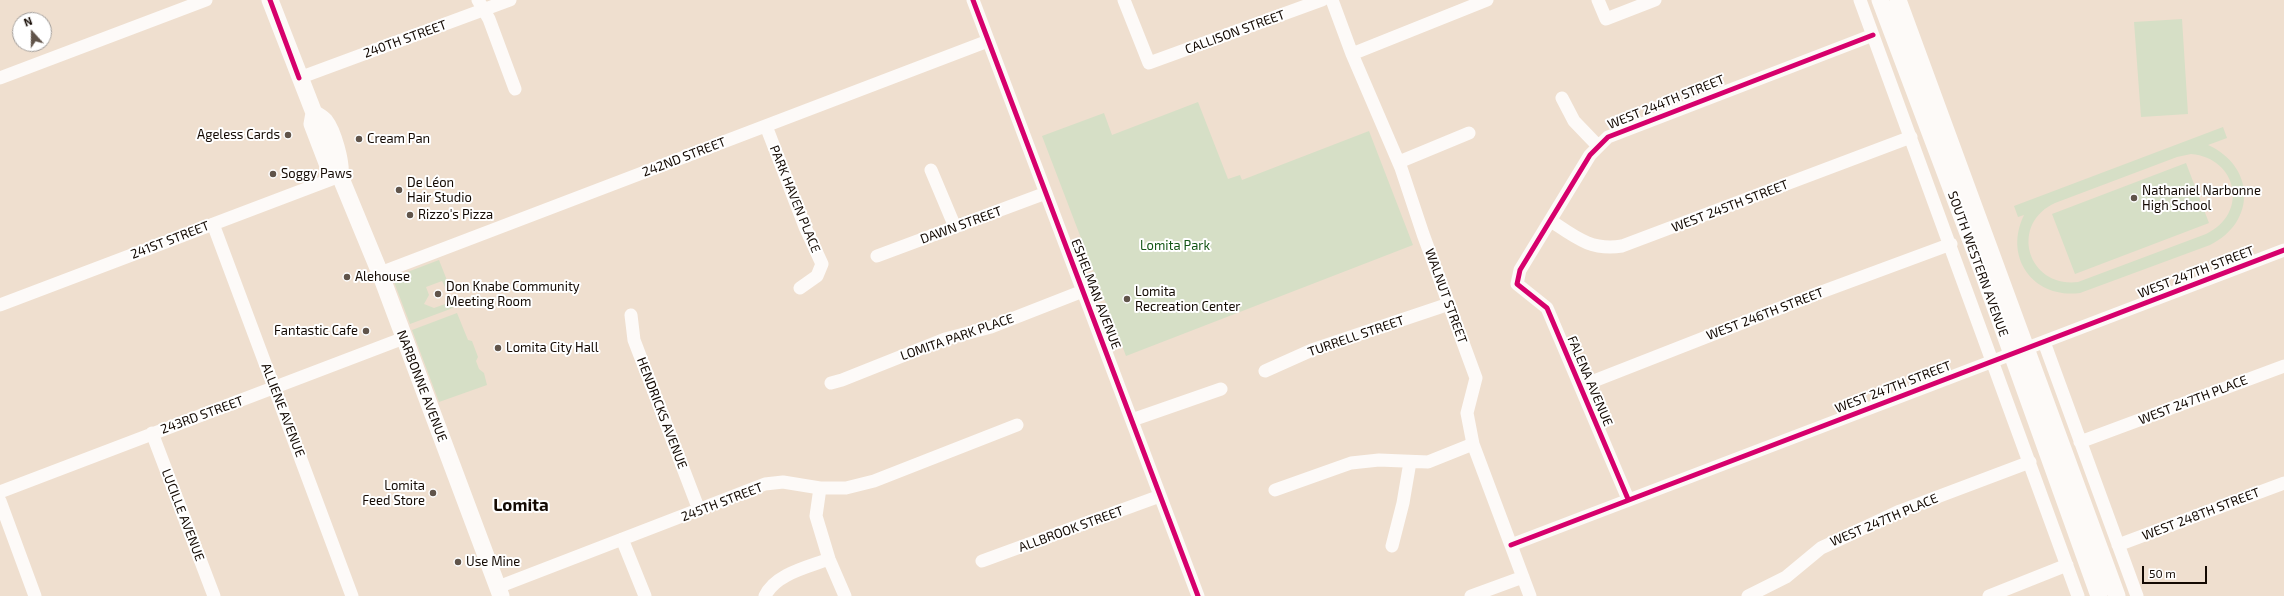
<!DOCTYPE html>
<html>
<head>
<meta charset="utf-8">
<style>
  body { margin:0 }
  #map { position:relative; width:2284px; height:596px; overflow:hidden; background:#efdfcf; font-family:"Exo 2",sans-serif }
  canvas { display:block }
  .north { position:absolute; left:12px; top:12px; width:40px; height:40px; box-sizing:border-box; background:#fff; border:1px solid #a19d9a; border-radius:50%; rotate:339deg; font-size:11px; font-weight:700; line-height:16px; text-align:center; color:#130902 }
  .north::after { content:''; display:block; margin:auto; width:14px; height:18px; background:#60544a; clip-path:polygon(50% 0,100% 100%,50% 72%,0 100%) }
  .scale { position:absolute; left:2142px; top:566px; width:65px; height:18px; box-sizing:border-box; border:2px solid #130902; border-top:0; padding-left:5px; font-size:12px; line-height:14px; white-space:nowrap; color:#130902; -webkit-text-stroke:3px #fff; paint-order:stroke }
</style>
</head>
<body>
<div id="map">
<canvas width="2284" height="596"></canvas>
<div class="north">N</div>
<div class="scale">50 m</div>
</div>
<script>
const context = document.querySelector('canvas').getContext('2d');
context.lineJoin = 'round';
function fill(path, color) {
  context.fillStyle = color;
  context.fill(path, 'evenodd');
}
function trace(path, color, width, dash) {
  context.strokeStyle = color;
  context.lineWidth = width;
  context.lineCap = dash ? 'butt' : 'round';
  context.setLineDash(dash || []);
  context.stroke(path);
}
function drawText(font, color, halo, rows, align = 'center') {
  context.font = font + ' "Exo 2",sans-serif';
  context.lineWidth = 4;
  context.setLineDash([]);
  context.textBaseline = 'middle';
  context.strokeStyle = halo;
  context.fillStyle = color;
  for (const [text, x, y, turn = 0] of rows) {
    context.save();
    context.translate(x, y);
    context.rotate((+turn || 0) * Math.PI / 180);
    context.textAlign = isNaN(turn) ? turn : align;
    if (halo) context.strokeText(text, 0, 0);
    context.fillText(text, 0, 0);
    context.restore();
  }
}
fill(new Path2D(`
  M2182 19 2188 114 2141 117 2134 22Z
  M1198 102 1228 179 1240 175 1242 180 1369 131 1413 245 1126 356 1042 136 1104 113 1112 135Z
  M2223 127 2227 138 2208 145C2255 166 2257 222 2210 245L2080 293C2034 299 2003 258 2024 215L2018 217 2014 206ZM2191 154C2238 158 2249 214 2206 234L2078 282C2027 288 2009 224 2055 203L2177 157Z
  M2186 163 2209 223 2075 274 2052 214Z
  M439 260 450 288 446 289 442 281 426 287 429 295 424 304 434 308 451 302 453 308 410 324 394 282 397 276Z
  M457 313 468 340 472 341 478 357 476 361 479 369 484 373 487 385 439 402 412 330Z`), '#d6dfc6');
trace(new Path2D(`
  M478 0 489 19 515 89
  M973 0 1198 596
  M1124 0 1149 63 1322 0
  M1332 0 1352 54 1401 168 1423 234 1476 378 1467 413 1473 444 1530 596
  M1598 0 1606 19 1655 0
  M1860 0 2078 596
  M1352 54 1487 0
  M0 78 206 0
  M299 78 510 0
  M1562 98 1574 121 1598 146
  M766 126 805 227 822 264 817 276 800 288
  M1399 162 1469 133
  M931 170 955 227
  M1551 221C1575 237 1591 251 1622 246L1911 137
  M213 224 352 596
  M877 256 1046 193
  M380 273 988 41
  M0 305 340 176
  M631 315 634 340 699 510
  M2044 342 2137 596
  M1265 371 1312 350 1449 304
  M831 383 842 380 945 339 991 327 1083 291
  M1581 386 1816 294 1951 244
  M1132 420 1221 389
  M152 433 214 596
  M2080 442 2284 366
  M820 488 816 516 829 559 845 596
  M1275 490 1351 463 1379 460 1428 462 1473 444
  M0 492 404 338
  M1628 499 1547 308 1517 284 1520 270 1590 155 1608 137 1873 35
  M0 501 35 596
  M622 539 645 596
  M1511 545 2284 250
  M2118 545 2284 483
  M1392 546 1403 503 1410 462
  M982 561 1160 496
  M498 587 765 484 783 482 820 488H846L874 481 1017 425
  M765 596C775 574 808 567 829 559
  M1471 596 1523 577
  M1748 596 1786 577 1821 548 1900 511 2030 462
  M1989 596 2067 565`), '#fdfaf8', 13);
trace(new Path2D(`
  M270 0 314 113 312 124 330 171 340 176
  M1880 0 1980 265 2099 596
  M1898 0 2117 596
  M314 113C317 115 323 118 325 121 333 131 342 163 340 176L380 273 501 596`), '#fdfaf8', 17);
trace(new Path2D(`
  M270 0 299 78
  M973 0 1198 596
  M1628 499 1547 308 1517 284 1520 270 1590 155 1608 137 1873 35
  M1511 545 2284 250`), '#d6006c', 5);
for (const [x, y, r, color] of [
  [288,135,4,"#60544a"],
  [359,139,4,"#60544a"],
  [273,174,4,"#60544a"],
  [399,190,4,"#60544a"],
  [2134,198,4,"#60544a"],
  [410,215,4,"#60544a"],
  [347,277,4,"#60544a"],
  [438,294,4,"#60544a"],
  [1127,299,4,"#60544a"],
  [366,331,4,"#60544a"],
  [498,348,4,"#60544a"],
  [433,493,4,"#60544a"],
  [458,562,4,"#60544a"]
]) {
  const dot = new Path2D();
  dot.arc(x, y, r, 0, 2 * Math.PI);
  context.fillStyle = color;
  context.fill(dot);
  trace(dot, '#fff', 1.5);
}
drawText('13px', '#130902', '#fff', [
  ["CALLISON STREET",1235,32,-20],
  ["240TH STREET",405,39,-20],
  ["WEST 244TH STREET",1666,102,-22],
  ["242ND STREET",684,157,-21],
  ["PARK HAVEN PLACE",795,199,68],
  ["WEST 245TH STREET",1730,206,-21],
  ["DAWN STREET",961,225,-20],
  ["241ST STREET",170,240,-21],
  ["SOUTH WESTERN AVENUE",1978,264,70],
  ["WEST 247TH STREET",2196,272,-21],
  ["ESHELMAN AVENUE",1096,294,69],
  ["WALNUT STREET",1446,296,70],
  ["WEST 246TH STREET",1765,314,-21],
  ["TURRELL STREET",1356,336,-19],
  ["LOMITA PARK PLACE",957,337,-19],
  ["FALENA AVENUE",1590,381,67],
  ["NARBONNE AVENUE",422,386,69],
  ["WEST 247TH STREET",1893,387,-21],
  ["WEST 247TH PLACE",2193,400,-21],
  ["ALLIENE AVENUE",283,410,69],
  ["HENDRICKS AVENUE",662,413,69],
  ["243RD STREET",202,415,-20],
  ["245TH STREET",722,502,-21],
  ["WEST 248TH STREET",2201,514,-21],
  ["LUCILLE AVENUE",183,515,69],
  ["WEST 247TH PLACE",1884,520,-23],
  ["ALLBROOK STREET",1071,529,-20]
]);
drawText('13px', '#130902', '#fff', [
  ["Ageless Cards",280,135,"right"],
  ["Cream Pan",367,139],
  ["Soggy Paws",281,174],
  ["De Léon",407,183],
  ["Hair Studio",407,198],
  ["Nathaniel Narbonne",2142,191],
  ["High School",2142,206],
  ["Rizzo's Pizza",418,215],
  ["Alehouse",355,277],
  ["Don Knabe Community",446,287],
  ["Meeting Room",446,302],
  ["Lomita",1135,292],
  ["Recreation Center",1135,307],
  ["Fantastic Cafe",358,331,"right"],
  ["Lomita City Hall",506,348],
  ["Lomita",425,486,"right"],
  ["Feed Store",425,501,"right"],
  ["Use Mine",466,562]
], 'left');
drawText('13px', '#135515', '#fff', [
  ["Lomita Park",1175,246]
]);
drawText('bold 17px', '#130902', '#fff', [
  ["Lomita",521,505]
]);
</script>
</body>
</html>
